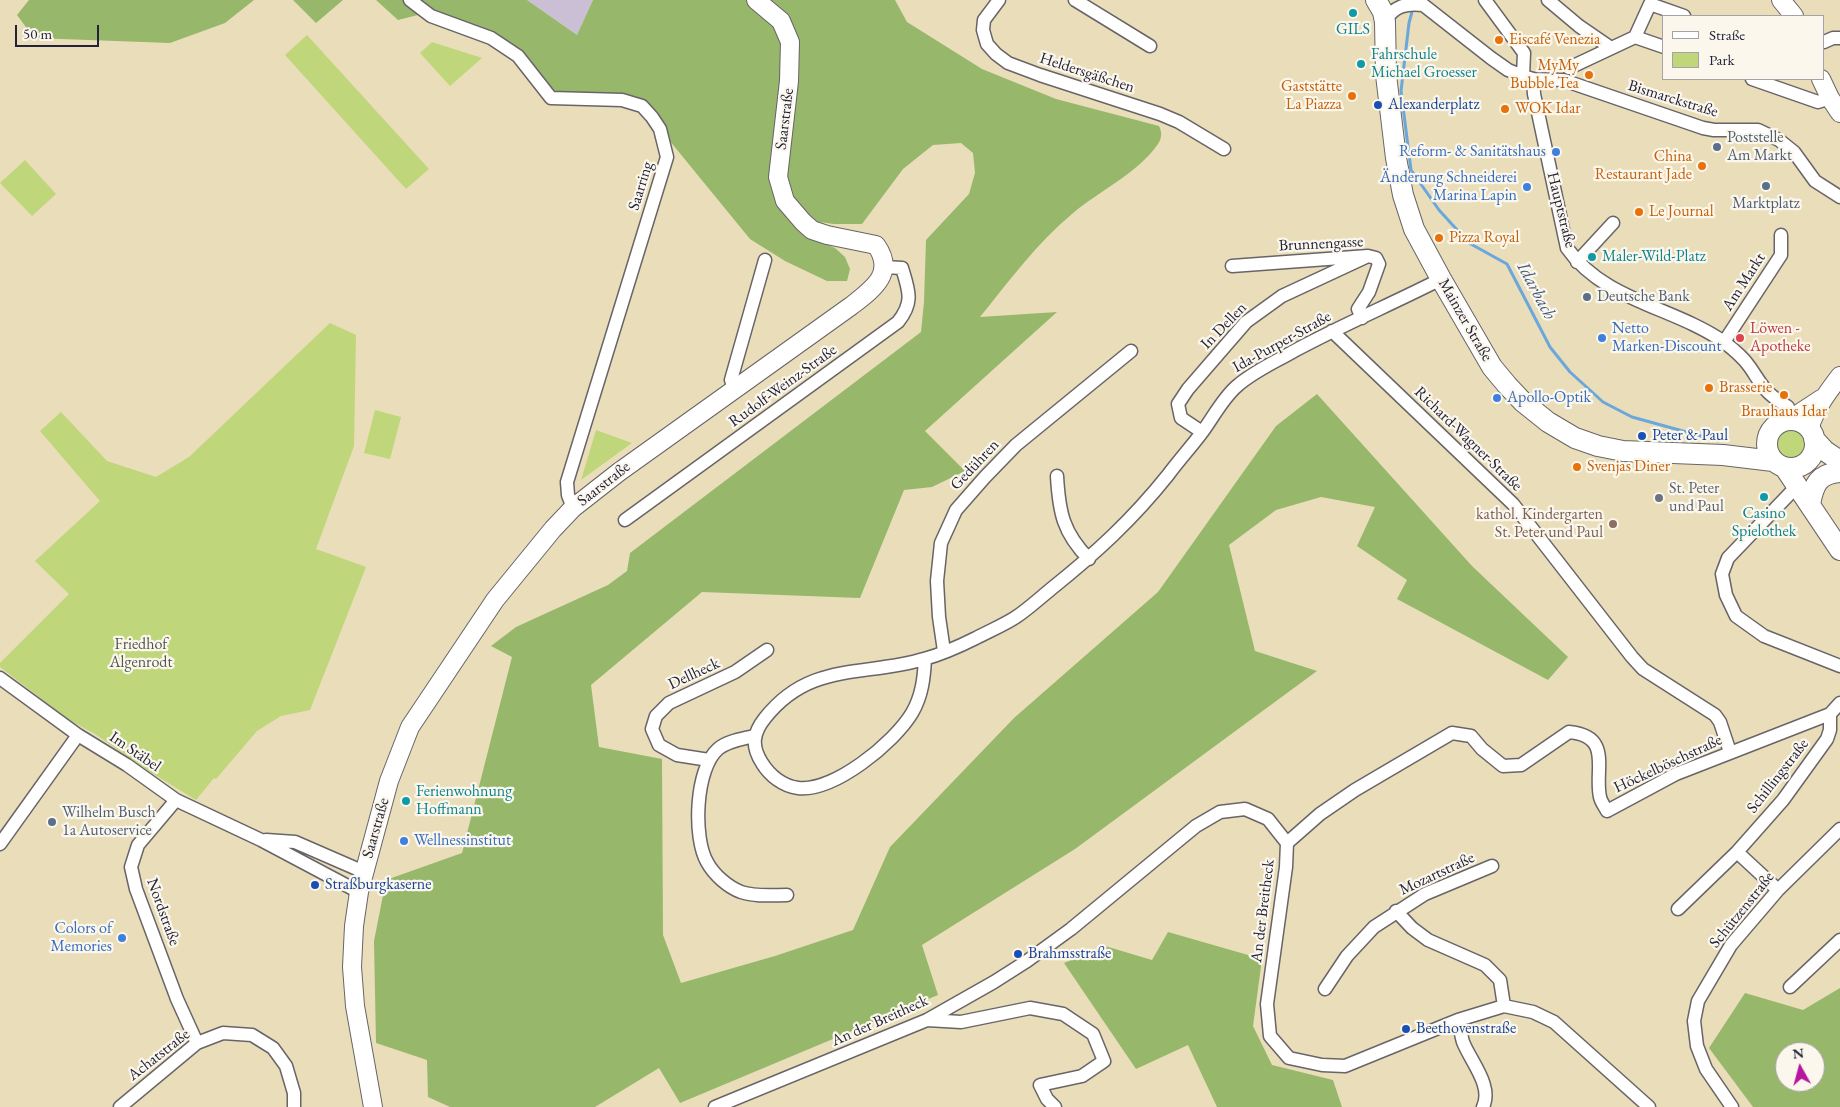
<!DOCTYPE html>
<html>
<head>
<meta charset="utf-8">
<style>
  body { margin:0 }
  #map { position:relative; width:1840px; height:1107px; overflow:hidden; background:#e9deb9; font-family:"EB Garamond",serif }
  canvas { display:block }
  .legend { position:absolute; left:1662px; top:15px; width:162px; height:65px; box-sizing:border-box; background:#fbf7ec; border:1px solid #a4a2a5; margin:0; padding:6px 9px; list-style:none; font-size:15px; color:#22223b }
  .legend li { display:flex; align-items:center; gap:10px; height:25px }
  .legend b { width:25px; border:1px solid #a4a2a5 }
  .north { position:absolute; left:1775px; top:1042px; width:50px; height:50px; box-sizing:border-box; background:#fbf7ec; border:1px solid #a4a2a5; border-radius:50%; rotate:353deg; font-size:14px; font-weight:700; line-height:20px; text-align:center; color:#22223b }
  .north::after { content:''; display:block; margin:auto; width:18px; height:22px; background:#b5179e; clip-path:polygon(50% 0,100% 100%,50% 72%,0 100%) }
  .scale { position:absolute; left:15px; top:25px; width:84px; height:22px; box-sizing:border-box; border:2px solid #22223b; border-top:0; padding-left:6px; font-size:15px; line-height:18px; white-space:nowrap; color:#22223b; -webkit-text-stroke:4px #fbf7ec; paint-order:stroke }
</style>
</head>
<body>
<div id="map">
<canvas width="1840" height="1107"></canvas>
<ul class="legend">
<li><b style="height:6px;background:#fff"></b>Straße</li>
<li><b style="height:14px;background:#bfd67b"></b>Park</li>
</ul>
<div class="north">N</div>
<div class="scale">50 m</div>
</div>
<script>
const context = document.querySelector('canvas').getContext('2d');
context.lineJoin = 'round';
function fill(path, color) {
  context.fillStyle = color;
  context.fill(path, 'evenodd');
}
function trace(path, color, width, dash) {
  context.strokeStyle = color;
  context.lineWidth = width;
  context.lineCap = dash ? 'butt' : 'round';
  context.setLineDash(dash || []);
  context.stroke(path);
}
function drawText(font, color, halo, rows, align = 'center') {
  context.font = font + ' "EB Garamond",serif';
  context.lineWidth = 4.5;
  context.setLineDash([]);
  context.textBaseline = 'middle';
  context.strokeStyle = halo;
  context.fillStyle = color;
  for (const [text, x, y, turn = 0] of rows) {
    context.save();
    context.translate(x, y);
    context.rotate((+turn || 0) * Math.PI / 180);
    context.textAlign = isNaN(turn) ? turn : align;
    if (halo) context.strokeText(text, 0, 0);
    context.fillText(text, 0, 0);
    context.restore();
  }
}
fill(new Path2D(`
  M527 0H593L577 35Z`), '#cbbfd5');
fill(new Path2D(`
  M307 35 429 169 406 189 285 55Z
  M432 42 482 58 450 86 420 53Z
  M25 160 56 194 32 216 0 183Z
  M330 323 356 335 354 446 316 549 366 567 310 710 281 716 257 731 216 779 214 778 196 800 147 770 95 734 69 720 0 667V663L69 594 35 561 100 501 40 431 61 412 107 461 156 477 189 457Z
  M375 410 401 417 390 459 364 453Z
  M596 430 632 443 581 480Z
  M1776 445a15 15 0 1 1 30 0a15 15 0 1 1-30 0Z`), '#bfd67b');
fill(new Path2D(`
  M29 0H254L225 23 170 43 34 38 17 15Z
  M293 0H346H343L316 23Z
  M376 0H527L577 35 593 0H895L907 22 982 69 1056 99 1159 126C1162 132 1162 138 1158 144 1137 174 1100 190 1072 214 1037 243 1009 281 980 317L1057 312 925 431 965 471 932 487 904 490 860 598 702 592 591 685 599 747 662 759 663 935 681 983 775 956 853 930 890 847 1014 718 1158 592 1276 426 1317 394 1472 566 1568 657 1548 680 1397 599 1407 580 1357 546 1375 507 1321 497 1276 510 1229 545 1255 651 1317 671 1075 849 922 945 938 995 680 1103 659 1068 595 1107H450L428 1097 427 1060 376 1043 374 941 386 880 462 853 512 657 491 646 516 627 608 585 627 571 630 553 921 332 924 302 926 240 969 194 975 173 973 153 961 143 933 145 903 169 862 224H834L819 222 803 228 812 238 835 248 845 257 850 269 847 281H827L785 261 750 239 660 129 650 107 564 96 544 84 521 53 434 11 398 20Z
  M1168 932 1262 959 1253 1026 1272 1065 1333 1080 1342 1107H1217L1188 1045 1136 1069 1064 963 1105 946 1152 960Z
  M1840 988V1107H1753L1709 1048 1745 993 1803 1010ZM1785 1052H1815V1082H1785Z`), '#97b76b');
trace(new Path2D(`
  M1413 8 1409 23 1401 91 1411 170 1439 210 1469 243 1507 264 1550 347 1570 372 1603 402 1632 417 1719 441`), '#6ba7dc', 3);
const street = new Path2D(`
  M410 0 431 16 491 38 518 56 551 98 622 100 642 106 652 117 660 129 667 157 567 482 568 495 573 508
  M999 0 984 20 983 30 987 44 996 54 1008 63 1040 75 1160 114 1179 122 1224 149
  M1075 0 1150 46
  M1417 0 1491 58 1508 70 1523 76 1533 79 1563 80 1703 128 1714 130H1758L1779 140 1794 152 1815 181 1840 197
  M1485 0 1524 53 1523 76
  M1548 0 1579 26 1611 48
  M1385 22C1393 6 1406 3 1423 5
  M1635 37 1664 47
  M1824 42 1833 38H1840
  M1569 68 1635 37 1650 4 1684 16
  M1533 79 1534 94 1567 248C1604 301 1674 307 1724 342 1733 349 1743 357 1749 366 1755 374 1760 384 1767 391 1772 397 1781 402 1788 407L1789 420
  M1752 79 1818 102 1830 98
  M1577 262 1613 223
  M1232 266 1368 256 1376 258 1379 264 1369 292 1358 309 1362 318
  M1332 331 1513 504 1632 657 1643 669 1715 715 1720 722 1730 752
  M1724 342 1781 255V235
  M735 389 731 380 765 260
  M1202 432 1181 418 1178 404 1188 389 1246 322 1282 296 1368 256
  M1057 476C1059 512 1063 533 1089 559
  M1798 485 1728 558 1722 574 1726 595 1736 616 1764 636 1840 666
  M625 520 898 322C914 302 909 291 902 268L884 267
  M944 651 939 617 937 581 941 543 956 510 985 477 1016 445 1131 351
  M925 659C924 678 922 696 912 713 894 743 834 792 798 788 783 786 770 776 762 763 751 746 753 733 765 718 810 661 864 677 924 659 939 655 962 645 976 638 989 631 1004 625 1016 617 1028 609 1040 598 1051 589 1096 553 1132 520 1168 475 1179 460 1192 446 1203 431 1214 416 1223 398 1237 386 1254 371 1275 362 1294 351 1342 325 1392 304 1441 279
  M0 678 78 735 127 765 176 800 261 840 359 892
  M754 736C742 739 727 741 718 749 695 769 693 838 707 862 714 875 728 887 741 892 756 897 773 895 787 895
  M709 760 677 755 659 745 652 729 656 716 669 703 735 672 767 650
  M176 800 138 845 131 867 136 889 177 999 197 1043
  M266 840 295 842 364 872
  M1287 843 1320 814 1355 790 1452 733 1471 736 1482 749 1503 766 1521 765 1569 732C1613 736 1594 770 1600 797 1601 802 1605 807 1607 811L1676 774 1830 714 1840 703
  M0 844 78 735
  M1737 852 1778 890
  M1678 909 1737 852 1783 800 1827 739 1830 730V714
  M1396 911 1412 928 1428 940 1485 965 1500 980 1504 1006
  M1790 987 1840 940
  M1325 989 1347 956 1374 927 1425 894 1492 866
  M927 1020 961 1022 1030 1008 1063 1014 1093 1034 1104 1061 1082 1076 1040 1085 1047 1099 1055 1107
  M1458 1020C1460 1027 1461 1035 1463 1042 1471 1062 1493 1086 1483 1107
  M120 1107 197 1043 223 1033 252 1035 273 1048 286 1066 294 1093V1107
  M715 1107 927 1020 994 982 1027 961 1071 929 1196 826 1220 812 1245 809 1268 819 1287 843 1286 867 1267 1004 1270 1036 1289 1058 1322 1065 1345 1066 1458 1020 1504 1006 1533 1012 1554 1022 1649 1107
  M1732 1107 1706 1069 1697 1046 1694 1021 1698 1001 1731 945 1778 890 1840 829`);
const secondary = new Path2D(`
  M1781 0 1794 16
  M1821 79 1830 98 1840 113
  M1789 420 1821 399
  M1809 429C1815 409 1827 393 1840 376
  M373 1107 355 1006 352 967 354 926 359 892 389 781 410 727 495 600 553 529 573 508 619 472 851 306C873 289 896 273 876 245L827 235 812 230 803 222 785 201 778 177 789 81 790 42 781 21 756 0`);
const primary = new Path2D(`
  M1376 0 1383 12 1385 22 1386 75 1396 158 1403 195 1414 229 1441 279 1492 367 1507 385 1523 402 1548 422 1575 438 1598 446 1623 451 1723 455 1773 461
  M1767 444a24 24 0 1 1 48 0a24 24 0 1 1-48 0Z
  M1814 439 1825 451 1840 461
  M1785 468 1840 550
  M1810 504C1814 484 1818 474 1840 472`);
trace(street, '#686467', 15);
trace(secondary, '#686467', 20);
trace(primary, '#686467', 22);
trace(street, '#fff', 12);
trace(secondary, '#fff', 18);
trace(primary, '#fff', 20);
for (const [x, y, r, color] of [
  [1353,13,5,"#0f9aa8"],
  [1499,40,5,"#e8710a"],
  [1361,64,5,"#0f9aa8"],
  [1589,75,5,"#e8710a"],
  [1352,96,5,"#e8710a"],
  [1378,105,5,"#1a4fb4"],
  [1505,109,5,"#e8710a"],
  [1717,147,5,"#5c6f8a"],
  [1556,152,5,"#3f7fe0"],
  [1702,166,5,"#e8710a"],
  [1766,186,5,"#5c6f8a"],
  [1527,187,5,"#3f7fe0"],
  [1639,212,5,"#e8710a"],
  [1439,238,5,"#e8710a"],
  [1592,257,5,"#0f9aa8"],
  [1587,297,5,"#5c6f8a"],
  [1602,338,5,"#3f7fe0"],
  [1740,338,5,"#e0444e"],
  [1709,388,5,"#e8710a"],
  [1784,395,5,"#e8710a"],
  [1497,398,5,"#3f7fe0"],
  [1642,436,5,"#1a4fb4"],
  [1577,467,5,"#e8710a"],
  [1764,497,5,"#0f9aa8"],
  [1659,498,5,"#6b7280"],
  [1613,524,5,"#8d6e63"],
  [406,801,5,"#0f9aa8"],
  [52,822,5,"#5c6f8a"],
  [404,841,5,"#3f7fe0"],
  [315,885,5,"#1a4fb4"],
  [122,938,5,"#3f7fe0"],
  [1018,954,5,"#1a4fb4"],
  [1406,1029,5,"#1a4fb4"]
]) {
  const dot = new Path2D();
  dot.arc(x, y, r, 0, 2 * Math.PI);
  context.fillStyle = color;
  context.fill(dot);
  trace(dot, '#fbf7ec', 2);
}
drawText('16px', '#0d838f', '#fbf7ec', [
  ["GILS",1353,30,"center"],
  ["Fahrschule",1371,55],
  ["Michael Groesser",1371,73],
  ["Maler-Wild-Platz",1602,257],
  ["Casino",1764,514,"center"],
  ["Spielothek",1764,532,"center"],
  ["Ferienwohnung",416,792],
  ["Hoffmann",416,810]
], 'left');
drawText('16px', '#c56008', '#fbf7ec', [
  ["Eiscafé Venezia",1509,40],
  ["MyMy",1579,66,"right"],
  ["Bubble Tea",1579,84,"right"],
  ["Gaststätte",1342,87,"right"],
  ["La Piazza",1342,105,"right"],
  ["WOK Idar",1515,109],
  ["China",1692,157,"right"],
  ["Restaurant Jade",1692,175,"right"],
  ["Le Journal",1649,212],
  ["Pizza Royal",1449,238],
  ["Brasserie",1719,388],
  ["Brauhaus Idar",1784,412,"center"],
  ["Svenjas Diner",1587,467]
], 'left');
drawText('16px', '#22223b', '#fbf7ec', [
  ["Heldersgäßchen",1087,73,18],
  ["Bismarckstraße",1673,99,17],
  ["Saarstraße",785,119,-83],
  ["Saarring",641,186,-73],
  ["Hauptstraße",1561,210,76],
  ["Brunnengasse",1321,244,-3],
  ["Am Markt",1744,282,-57],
  ["Mainzer Straße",1465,320,60],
  ["In Dellen",1224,326,-46],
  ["Ida-Purper-Straße",1282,342,-29],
  ["Rudolf-Weinz-Straße",783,386,-36],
  ["Richard-Wagner-Straße",1468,439,44],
  ["Gedühren",975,465,-47],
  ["Saarstraße",604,484,-38],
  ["Dellheck",694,674,-25],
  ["Im Stäbel",135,752,34],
  ["Höckelböschstraße",1668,764,-25],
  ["Schillingstraße",1778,776,-52],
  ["Saarstraße",376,828,-74],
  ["Mozartstraße",1437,874,-25],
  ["Schützenstraße",1742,910,-51],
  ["An der Breitheck",1263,911,-83],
  ["Nordstraße",163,912,70],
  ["An der Breitheck",880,1021,-24],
  ["Achatstraße",159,1055,-38]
]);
drawText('16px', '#164399', '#fbf7ec', [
  ["Alexanderplatz",1388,105],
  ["Peter & Paul",1652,436],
  ["Straßburgkaserne",325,885],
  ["Brahmsstraße",1028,954],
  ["Beethovenstraße",1416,1029]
], 'left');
drawText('16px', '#4e5e75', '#fbf7ec', [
  ["Poststelle",1727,138],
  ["Am Markt",1727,156],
  ["Marktplatz",1766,204,"center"],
  ["Deutsche Bank",1597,297],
  ["Wilhelm Busch",62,813],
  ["1a Autoservice",62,831]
], 'left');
drawText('16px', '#366cbe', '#fbf7ec', [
  ["Reform- & Sanitätshaus",1546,152],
  ["Änderung Schneiderei",1517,178],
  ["Marina Lapin",1517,196],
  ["Netto",1612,329,"left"],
  ["Marken-Discount",1612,347,"left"],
  ["Apollo-Optik",1507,398,"left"],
  ["Wellnessinstitut",414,841,"left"],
  ["Colors of",112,929],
  ["Memories",112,947]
], 'right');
drawText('16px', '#be3a42', '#fbf7ec', [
  ["Löwen -",1750,329],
  ["Apotheke",1750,347]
], 'left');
drawText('16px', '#5b616d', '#fbf7ec', [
  ["St. Peter",1669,489],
  ["und Paul",1669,507]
], 'left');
drawText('16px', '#785e54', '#fbf7ec', [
  ["kathol. Kindergarten",1603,515],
  ["St. Peter und Paul",1603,533]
], 'right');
drawText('16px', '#51584e', '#fbf7ec', [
  ["Friedhof",141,645],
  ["Algenrodt",141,663]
]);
drawText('italic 18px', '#3f577b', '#fbf7ec', [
  ["Idarbach",1536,291,62]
]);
</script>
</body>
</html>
